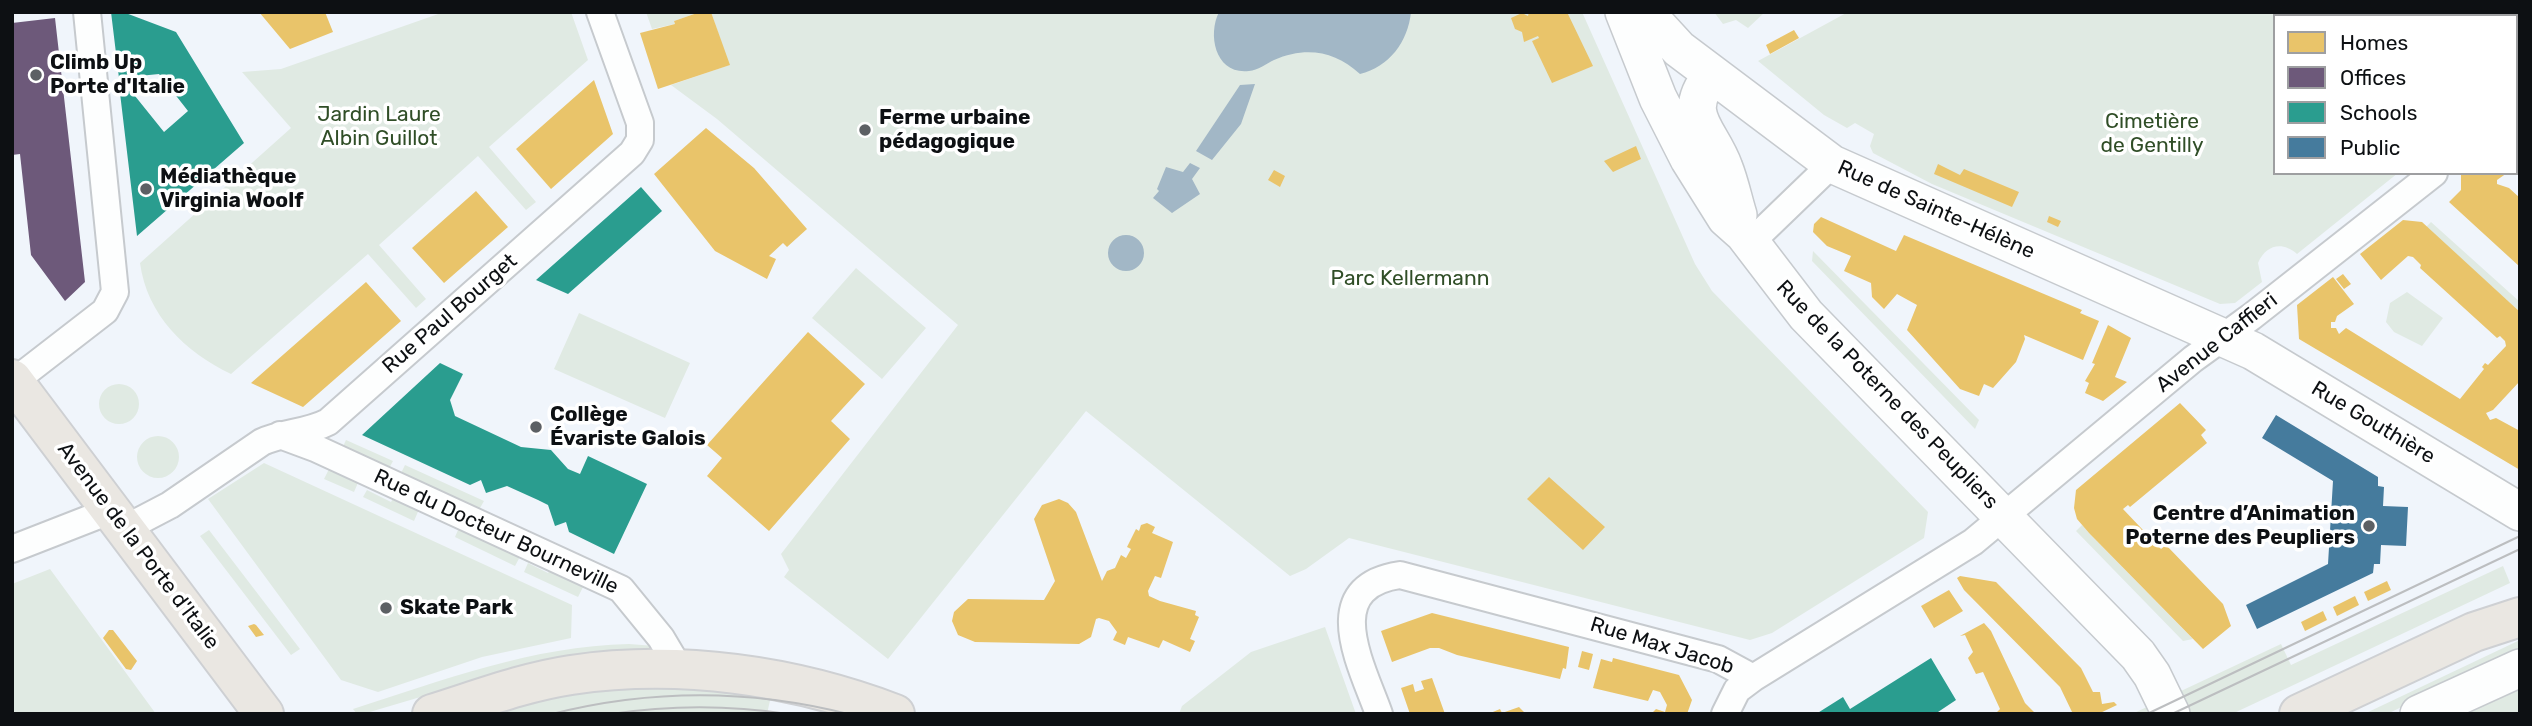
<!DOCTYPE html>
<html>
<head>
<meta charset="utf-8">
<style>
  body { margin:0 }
  #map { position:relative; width:2532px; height:726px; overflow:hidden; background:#f0f5fb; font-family:Rubik,sans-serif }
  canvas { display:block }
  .frame { position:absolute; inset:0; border:14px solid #0d1013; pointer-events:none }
  .legend { position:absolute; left:2273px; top:14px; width:245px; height:161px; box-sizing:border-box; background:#fff; border:2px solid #9e9fa1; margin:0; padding:9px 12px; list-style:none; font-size:21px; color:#0d1013 }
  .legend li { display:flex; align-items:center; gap:14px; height:35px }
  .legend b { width:35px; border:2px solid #9e9fa1 }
</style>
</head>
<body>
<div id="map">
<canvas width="2532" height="726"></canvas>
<div class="frame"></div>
<ul class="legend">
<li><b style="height:19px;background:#e9c46a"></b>Homes</li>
<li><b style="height:19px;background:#6d597a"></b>Offices</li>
<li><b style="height:19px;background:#2a9d8f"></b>Schools</li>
<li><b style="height:19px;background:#457b9d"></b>Public</li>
</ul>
</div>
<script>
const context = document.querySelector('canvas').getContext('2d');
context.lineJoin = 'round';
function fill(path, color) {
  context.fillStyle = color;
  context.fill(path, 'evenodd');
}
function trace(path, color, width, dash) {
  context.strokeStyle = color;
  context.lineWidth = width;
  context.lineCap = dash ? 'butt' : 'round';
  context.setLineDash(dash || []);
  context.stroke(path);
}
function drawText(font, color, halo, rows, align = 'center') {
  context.font = font + ' Rubik,sans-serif';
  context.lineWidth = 7;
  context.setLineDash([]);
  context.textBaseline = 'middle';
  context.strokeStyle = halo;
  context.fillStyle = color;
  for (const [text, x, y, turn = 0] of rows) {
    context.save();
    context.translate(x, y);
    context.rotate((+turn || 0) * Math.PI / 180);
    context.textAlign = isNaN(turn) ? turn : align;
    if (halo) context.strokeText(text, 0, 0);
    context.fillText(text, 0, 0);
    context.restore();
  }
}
fill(new Path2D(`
  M444 12H571L588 60 489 147 536 202 526 210 478 156 379 245 426 299 416 308 368 254 231 374C185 352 147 315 140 263L291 128 242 72 281 69Z
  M646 12H700L674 21 675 24 652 29Z
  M711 12H1582L1695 264 1712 291 1928 512 1924 538 1772 633 1750 640 1349 538 1306 569 1290 576 1086 411 888 659 784 577 789 570 781 554 958 325 717 119 671 85 729 65Z
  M1714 12H1765L1748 28 1736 20 1723 24Z
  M1848 12H2520V32L2516 38V16H2275V173H2398L2297 254C2282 241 2266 245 2258 263L2262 282 2235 303 2220 304 1932 184 1873 153 1870 146 1874 134 1855 123 1847 128 1824 115 1758 61Z
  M2431 222 2520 302V312L2426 227Z
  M1813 251 1979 420 1975 429 1812 261Z
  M856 268 926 328 882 379 812 318Z
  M2407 292 2443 318 2422 346 2394 332 2386 322 2390 303Z
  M579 313 690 363 665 418 554 369Z
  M99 404a20 20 0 1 1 40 0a20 20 0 1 1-40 0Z
  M137 457a21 21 0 1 1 42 0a21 21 0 1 1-42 0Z
  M346 440 393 461 386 474 340 453Z
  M264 463 572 605 571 638 482 657 378 692 341 680 208 499Z
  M331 465 360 478 354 492 324 479Z
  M405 465 484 501 476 515 398 479Z
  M367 490 391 502 395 495 420 507 414 521 363 497Z
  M461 523 522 553 515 566 455 537Z
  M2082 525 2089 533 2193 639 2183 641 2076 531Z
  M209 530 300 649 291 655 200 536Z
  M528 563 548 573 551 567 585 583 578 597 524 572Z
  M2503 566 2510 583 2232 714H2132L2281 644 2291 665Z
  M50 569 156 714H12V584Z
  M1325 627 1356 714H1179L1182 706 1251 652Z
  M2520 640V649L2506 657 2387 714H2364Z
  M629 644 655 646V652L532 664 363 714H357L353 709C443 680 533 646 629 644Z
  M609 683 773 687 767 714H485Z
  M2520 688V714H2463Z`), '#e0eae3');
fill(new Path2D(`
  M1219 12H1411C1408 42 1389 67 1360 74 1335 51 1306 46 1274 60 1266 64 1258 70 1249 71 1216 75 1207 36 1219 12Z
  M1255 84 1241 124 1212 160 1196 151 1240 85Z
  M1190 163 1200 168 1192 179 1200 194 1172 213 1153 198 1159 191 1157 189 1166 167 1183 172Z
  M1108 253a18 18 0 1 1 36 0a18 18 0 1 1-36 0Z`), '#a2b7c6');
fill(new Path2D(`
  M259 12H325L333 32 290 49Z
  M700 12H711L730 65 658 89 640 33 675 24 674 21Z
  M1529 12H1567L1593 66 1552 83 1532 41 1539 38 1538 36 1524 42 1522 32 1515 29 1511 18 1522 13 1528 16Z
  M1794 30 1799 38 1770 54 1766 45Z
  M594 80 613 134 551 189 516 149Z
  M706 128 754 168 807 229 787 247 783 243 769 256 776 259 767 279 715 251 654 174Z
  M1636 146 1641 159 1613 172 1604 161Z
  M1938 164 1960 175 1964 169 2019 192 2012 207 1934 174Z
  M1274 170 1285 176 1280 187 1268 180Z
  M2461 173H2507L2497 180V184L2509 188 2520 198V267L2449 202 2461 190Z
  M476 191 508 227 444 283 412 248Z
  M2049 216 2061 221 2058 227 2047 222Z
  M1821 217 1896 251 1904 235 2082 310 2080 313 2099 321 2083 360 2024 335 2025 339 2016 362 1993 388 1984 384 1979 396 1960 389 1907 330 1917 305 1897 294 1884 309 1872 297 1871 283 1844 271 1851 256 1827 246 1813 232 1814 224Z
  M2403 220 2422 222 2520 312V381L2493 410 2486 413 2490 420 2496 418 2520 431V470L2299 339 2297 305 2333 277 2354 304 2337 316 2335 322H2331V328H2336L2339 334 2346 328 2460 399 2484 369 2482 367 2485 363 2488 365 2506 346 2505 341 2500 336 2497 338 2420 268 2421 265 2413 257 2408 256 2381 280 2360 254Z
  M2343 274 2351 284 2344 289 2336 279Z
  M366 282 401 321 359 358 303 407 251 383Z
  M2108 325 2131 338 2115 377 2127 382 2103 401 2085 393 2089 383 2085 381 2095 364 2092 363Z
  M808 332 865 384 831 421 850 439 769 531 707 476 722 458 707 445Z
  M2180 403 2206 430 2201 435 2207 443 2130 507 2128 505 2123 509 2161 549 2166 545 2223 604 2231 626 2203 649 2089 533 2077 519 2074 508 2076 490Z
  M1549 477 1605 527 1583 550 1527 499Z
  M1059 499 1068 503 1076 512 1102 581 1107 571 1115 568 1121 555 1126 558 1131 549 1127 547 1136 529 1139 531 1141 525 1147 523 1155 527 1152 533 1173 542 1161 578 1155 576 1148 591 1149 596 1160 601 1196 611 1195 615 1199 617 1190 639 1195 641 1190 652 1163 640 1159 648 1128 637 1125 645 1113 640 1117 632 1109 621 1099 618 1096 619 1091 637 1079 644 975 642 958 635 952 621 954 612 968 599 1044 600 1055 581 1034 519 1042 505Z
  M1960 576 1996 582 2081 668 2093 692H2100L2102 704 2114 702 2117 705 2098 714H2073L2060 687 1964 590 1957 578Z
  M2387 581 2391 590 2368 601 2364 592Z
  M1949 590 1963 611 1934 628 1921 606Z
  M2355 596 2359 605 2337 616 2333 607Z
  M2323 611 2327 620 2305 631 2301 622Z
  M1432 613 1569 647 1566 669 1563 668 1560 679 1457 655 1439 648H1430L1392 662 1381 631Z
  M1984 623 1991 631 2025 703 2036 714H1995L2000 709 1983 672 1976 674 1968 658 1973 652 1965 635 1960 636Z
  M254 624 256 625 264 635 256 637 248 626Z
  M109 630H113L137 661 131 670 126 669 103 638Z
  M1582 651 1593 654 1589 670 1578 667Z
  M1613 658 1679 675 1692 700 1687 714H1651L1656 709 1665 712 1667 705 1660 692 1653 690 1648 701 1593 688 1601 659 1612 662Z
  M1432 678 1445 714H1410L1401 688 1413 684 1415 692 1424 689 1421 681Z
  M1519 707 1526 714H1488L1500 709 1502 713Z`), '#e9c46a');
fill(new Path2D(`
  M55 18 85 282 65 301 31 255 20 154 12 155V23Z`), '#6d597a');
fill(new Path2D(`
  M111 12H123L176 32 244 143 137 236 120 93 131 91 164 132 188 111 159 74 119 78Z
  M641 187 662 211 568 294 536 280Z
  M440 363 463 374 450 400 455 416 521 447 551 450 568 469 580 474 588 456 647 484 614 554 569 532 566 522 555 526 548 505 538 500 507 486 486 493 481 480 470 485 362 435Z
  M1931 658 1956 700 1935 714H1816L1843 697 1850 709Z`), '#2a9d8f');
fill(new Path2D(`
  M2276 415 2378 477V486L2384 487 2383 506 2408 507 2406 546 2381 545 2380 564H2374L2373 573 2257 629 2246 605 2328 564 2333 481 2262 438Z`), '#457b9d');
const street = new Path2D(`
  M2516 85 2520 79
  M1750 243 1832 164
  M12 383 105 311 115 292 87 12
  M280 435 315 448 621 589 661 638 680 670
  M126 528 170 505 262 442C284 432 307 433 328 422L632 153 640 140V123L600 12
  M12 549 112 510
  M1379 714C1362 666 1318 587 1400 575L1718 659 1753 678
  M1725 714 1737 690 1753 678 1973 542 2193 359 2251 317 2434 173`);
const secondary = new Path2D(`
  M1624 12 1658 98 1689 159 1726 218 1744 234 1806 315 2138 655 2152 675 2171 714
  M1645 12 1679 49 1832 164 2253 351 2520 512
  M1712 75C1679 115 1710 129 1724 168 1730 183 1733 199 1738 215
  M2419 714 2520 668`);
const primary = new Path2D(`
  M12 379 264 714
  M432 714C477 700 524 682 571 675 679 659 793 675 895 714
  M2299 714 2474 632 2520 617`);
trace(street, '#c6cace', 30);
trace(secondary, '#c6cace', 40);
trace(primary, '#ced0d3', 42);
trace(street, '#fdfefe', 26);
trace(secondary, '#fdfefe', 37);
trace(primary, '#eae7e2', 38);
trace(new Path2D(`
  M552 714C651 689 749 689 848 714
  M611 714C670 705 729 705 788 714
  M2147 714 2520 536
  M2172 714 2520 549`), '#bcbec0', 2);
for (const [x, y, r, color] of [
  [36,75,7,"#5c6064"],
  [865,130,7,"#5c6064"],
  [146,189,7,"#5c6064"],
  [536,427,7,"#5c6064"],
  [2369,526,7,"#5c6064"],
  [386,608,7,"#5c6064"]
]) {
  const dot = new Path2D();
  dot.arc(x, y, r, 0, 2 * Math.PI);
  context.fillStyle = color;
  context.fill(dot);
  trace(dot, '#fff', 2.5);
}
drawText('bold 21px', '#0d1013', '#fff', [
  ["Climb Up",50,63],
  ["Porte d'Italie",50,87],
  ["Ferme urbaine",879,118],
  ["pédagogique",879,142],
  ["Médiathèque",160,177],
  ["Virginia Woolf",160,201],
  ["Collège",550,415],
  ["Évariste Galois",550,439],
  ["Centre d’Animation",2355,514,"right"],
  ["Poterne des Peupliers",2355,538,"right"],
  ["Skate Park",400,608]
], 'left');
drawText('21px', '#304e27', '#fff', [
  ["Jardin Laure",379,115],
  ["Albin Guillot",379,139],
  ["Cimetière",2152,122],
  ["de Gentilly",2152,146],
  ["Parc Kellermann",1410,279]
]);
drawText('21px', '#0d1013', '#fff', [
  ["Rue de Sainte-Hélène",1936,210,24],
  ["Rue Paul Bourget",450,314,-41],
  ["Avenue Caffieri",2217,343,-38],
  ["Rue de la Poterne des Peupliers",1887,395,46],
  ["Rue Gouthière",2373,423,31],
  ["Rue du Docteur Bourneville",496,532,25],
  ["Avenue de la Porte d'Italie",138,546,53],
  ["Rue Max Jacob",1662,646,17]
]);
</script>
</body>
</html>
